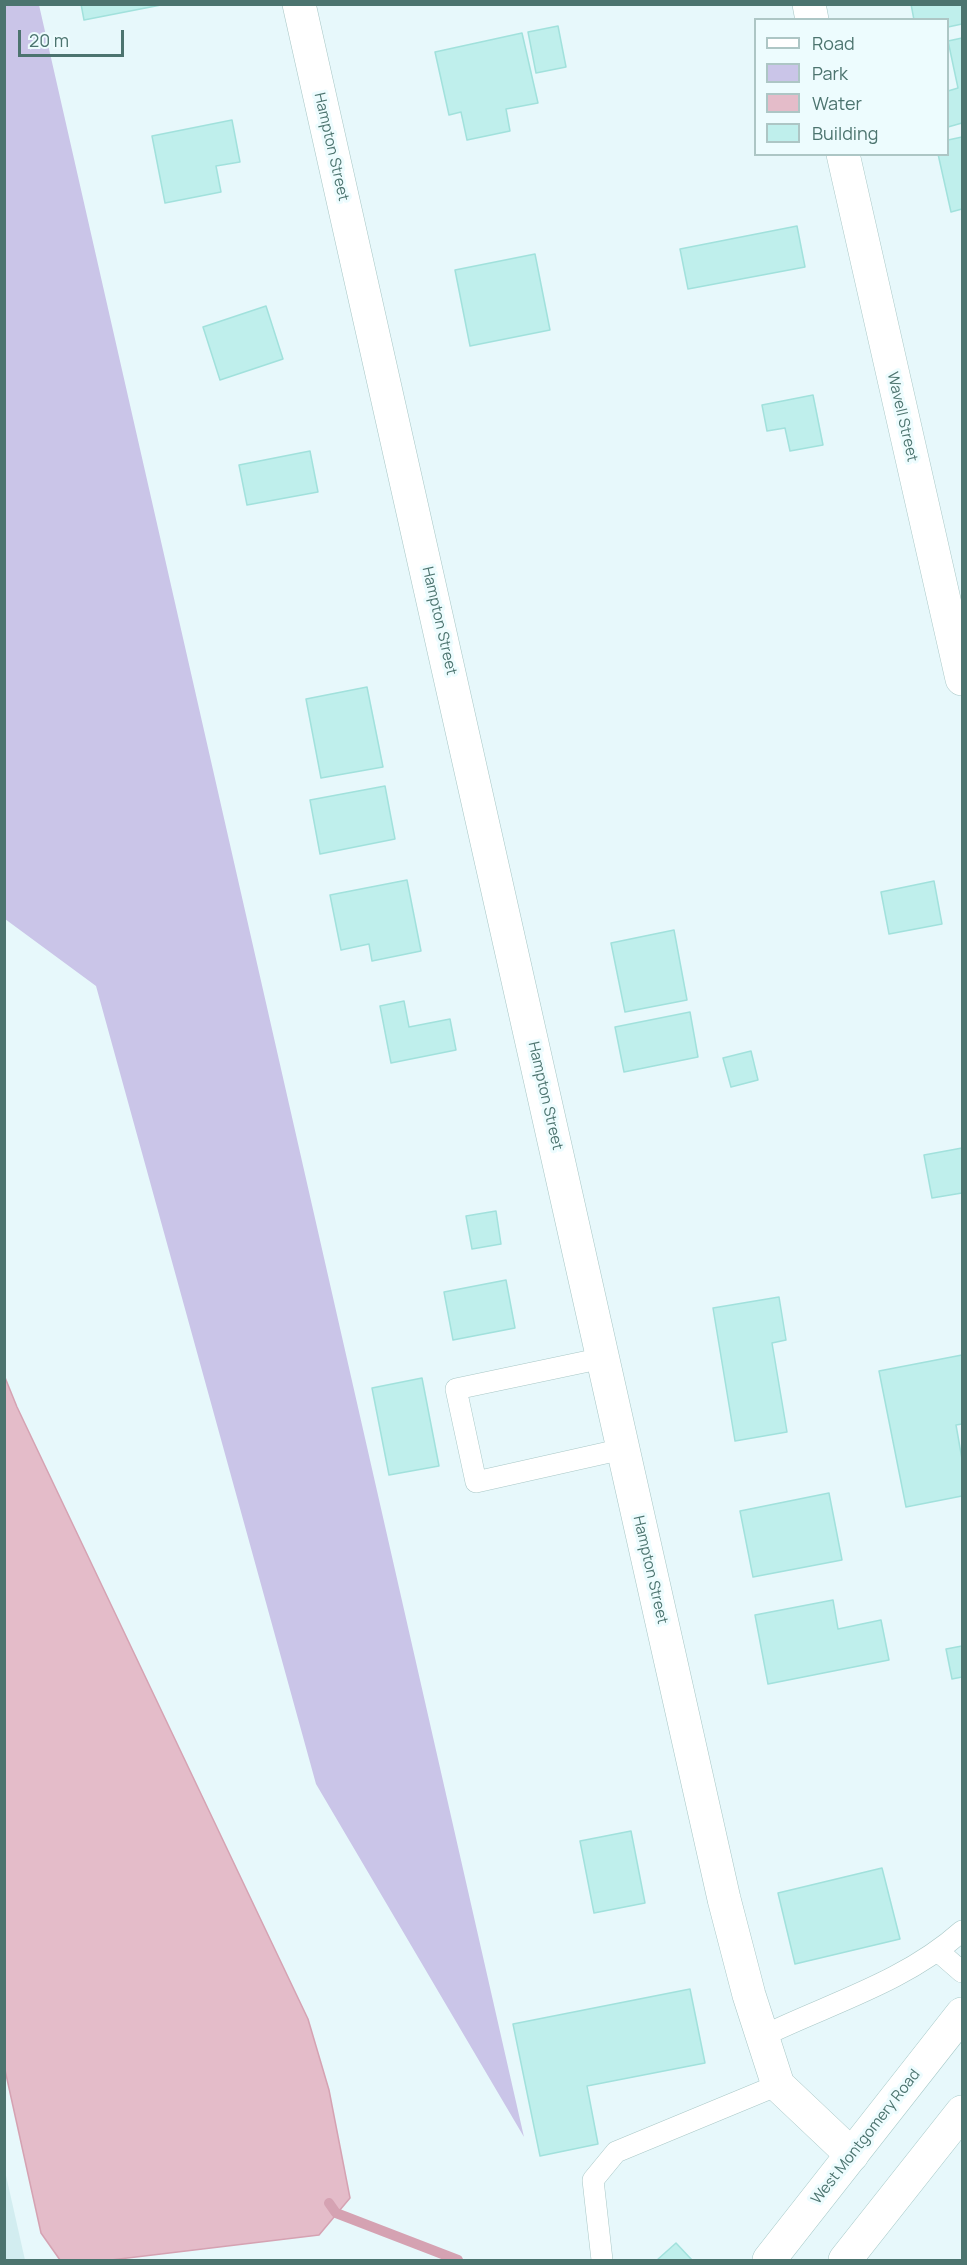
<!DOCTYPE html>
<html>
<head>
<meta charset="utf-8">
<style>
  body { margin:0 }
  #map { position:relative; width:967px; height:2265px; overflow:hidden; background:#e7f8fb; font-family:Manrope,sans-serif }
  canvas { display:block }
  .frame { position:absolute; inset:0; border:6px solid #4c746f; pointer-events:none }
  .legend { position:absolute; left:754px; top:18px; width:195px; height:138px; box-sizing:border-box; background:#edfcfe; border:2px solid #adc6c5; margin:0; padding:8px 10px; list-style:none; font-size:18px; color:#4c746f }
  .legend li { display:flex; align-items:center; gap:12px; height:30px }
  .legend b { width:30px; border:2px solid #adc6c5 }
  .scale { position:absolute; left:18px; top:30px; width:106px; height:27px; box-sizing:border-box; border:3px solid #4c746f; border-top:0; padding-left:8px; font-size:18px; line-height:21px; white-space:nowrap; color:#4c746f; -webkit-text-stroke:4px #edfcfe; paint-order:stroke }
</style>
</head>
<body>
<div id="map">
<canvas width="967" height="2265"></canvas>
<div class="frame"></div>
<ul class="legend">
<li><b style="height:8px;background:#fff"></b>Road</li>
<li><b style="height:16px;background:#cac5e8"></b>Park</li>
<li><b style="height:16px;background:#e4bcc9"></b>Water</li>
<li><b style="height:16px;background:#bfefec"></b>Building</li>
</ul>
<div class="scale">20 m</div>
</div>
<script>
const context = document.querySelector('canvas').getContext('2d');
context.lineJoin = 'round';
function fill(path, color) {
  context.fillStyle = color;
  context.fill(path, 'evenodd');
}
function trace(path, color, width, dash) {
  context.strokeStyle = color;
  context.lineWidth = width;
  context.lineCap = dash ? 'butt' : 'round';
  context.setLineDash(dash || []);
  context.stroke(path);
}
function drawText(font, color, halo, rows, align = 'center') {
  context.font = font + ' Manrope,sans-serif';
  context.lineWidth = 6;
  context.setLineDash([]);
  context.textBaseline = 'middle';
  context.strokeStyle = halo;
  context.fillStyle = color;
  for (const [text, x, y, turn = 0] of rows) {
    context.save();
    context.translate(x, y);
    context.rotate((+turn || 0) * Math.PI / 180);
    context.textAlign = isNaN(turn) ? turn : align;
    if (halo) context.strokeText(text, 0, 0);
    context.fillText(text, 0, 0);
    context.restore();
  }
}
fill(new Path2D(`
  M4 2171H5L25 2260H5Z`), '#d2edf0');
fill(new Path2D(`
  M39 4V5L524 2137 316 1784 96 986 5 919 4 5Z`), '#cac5e8');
const water = new Path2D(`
  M4 1375 17 1407 308 2019 329 2090 350 2198 319 2235 111 2260H60L41 2233 5 2070Z`);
fill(water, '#e4bcc9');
trace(water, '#d5a2b2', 1.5);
trace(new Path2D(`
  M329 2203 336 2213 458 2260`), '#d5a2b2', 10);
const building = new Path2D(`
  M81 4H166L84 20Z
  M911 4H962V24L948 27V20H914Z
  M558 26 566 67 536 73 528 32Z
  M522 33 538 103 506 109 510 131 467 140 461 112 449 115 435 52Z
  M962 38V123L948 127V91L958 88 948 41Z
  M232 120 240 162 216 166 221 192 165 203 152 136Z
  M962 137V209L951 212 938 154H948V140Z
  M797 226 805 267 688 289 680 249Z
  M535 254 550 330 470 346 455 270Z
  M266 306 283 359 220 380 203 327Z
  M813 395 823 445 790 451 785 428 767 431 762 405Z
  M310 451 318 492 247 505 239 465Z
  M367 687 383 767 321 778 306 699Z
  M385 786 395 839 320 854 310 800Z
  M407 880 421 951 372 961 369 944 341 950 330 895Z
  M934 881 942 924 889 934 881 892Z
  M674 930 687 1000 625 1012 611 943Z
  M404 1001 409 1027 450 1019 456 1050 391 1063 380 1006Z
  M690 1012 698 1057 624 1072 615 1027Z
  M751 1051 758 1080 731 1087 723 1058Z
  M962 1148V1193L932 1198 924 1155Z
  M496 1211 501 1244 472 1249 466 1216Z
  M506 1280 515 1328 453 1340 444 1292Z
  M779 1297 786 1340 772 1343 787 1432 735 1441 713 1308Z
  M962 1355V1424L956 1425 962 1459V1496L906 1507 879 1371Z
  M422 1378 439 1466 389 1475 372 1388Z
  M829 1493 842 1560 753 1577 740 1511Z
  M833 1600 838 1629 881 1620 889 1660 768 1684 755 1615Z
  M962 1646V1677L952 1679 946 1649Z
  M631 1831 645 1903 594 1913 580 1841Z
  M882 1868 900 1939 795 1964 778 1893Z
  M690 1989 705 2063 587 2086 598 2144 540 2156 513 2024Z
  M676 2243 692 2260H657Z`);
fill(building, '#bfefec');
trace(building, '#a1e1dc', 1.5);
const lane = new Path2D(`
  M603 1358 456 1389 476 1482 623 1449
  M939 1952 962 1972
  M763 2036C831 2003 905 1982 962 1931
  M602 2260 593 2180 616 2152 778 2085`);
const street = new Path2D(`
  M299 4 724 1899 749 1995 778 2085 852 2155
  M809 4 812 20
  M843 154 962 679`);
const secondary = new Path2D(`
  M769 2260 962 2014
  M845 2260 962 2112`);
trace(lane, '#a8c7c6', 22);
trace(street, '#a8c7c6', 34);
trace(secondary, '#a4c8c7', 34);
trace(lane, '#fff', 21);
trace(street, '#fff', 33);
trace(secondary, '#fff', 33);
drawText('15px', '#4c746f', '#edfcfe', [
  ["Hampton Street",331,147,77],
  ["Wavell Street",902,417,77],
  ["Hampton Street",439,621,77],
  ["Hampton Street",545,1096,77],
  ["Hampton Street",650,1570,77],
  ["West Montgomery Road",866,2137,-52]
]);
</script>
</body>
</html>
